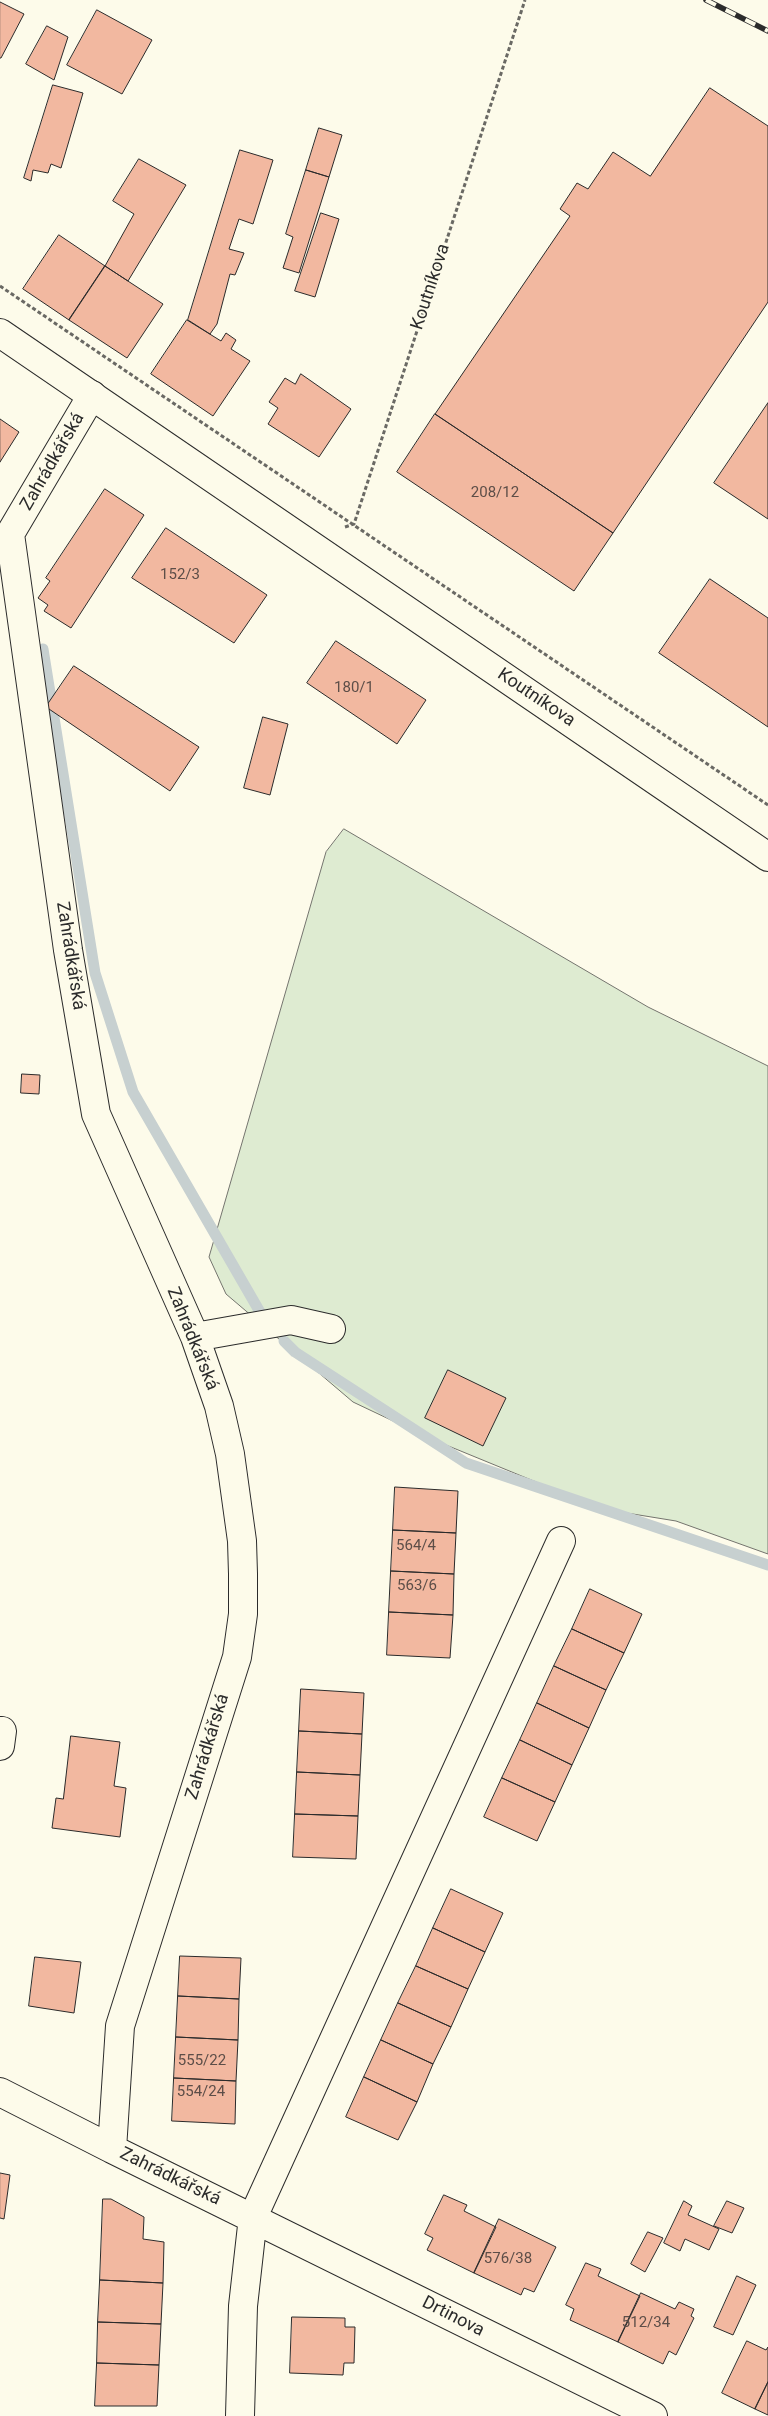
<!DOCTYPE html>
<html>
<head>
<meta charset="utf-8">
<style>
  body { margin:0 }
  canvas { display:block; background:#fdfbea }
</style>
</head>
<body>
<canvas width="768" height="2416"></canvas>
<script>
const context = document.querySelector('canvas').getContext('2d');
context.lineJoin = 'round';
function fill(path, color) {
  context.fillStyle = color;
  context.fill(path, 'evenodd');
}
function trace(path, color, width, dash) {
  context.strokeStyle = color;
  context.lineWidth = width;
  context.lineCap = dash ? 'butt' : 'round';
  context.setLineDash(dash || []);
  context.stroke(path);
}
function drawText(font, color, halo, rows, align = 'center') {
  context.font = font + ' Roboto,sans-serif';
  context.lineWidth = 4;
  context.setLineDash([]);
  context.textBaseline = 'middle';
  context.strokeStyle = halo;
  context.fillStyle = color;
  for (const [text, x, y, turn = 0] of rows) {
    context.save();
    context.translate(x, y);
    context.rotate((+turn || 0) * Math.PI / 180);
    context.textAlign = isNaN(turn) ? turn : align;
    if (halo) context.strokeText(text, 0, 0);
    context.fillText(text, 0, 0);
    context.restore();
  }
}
const green = new Path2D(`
  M344 829 648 1007 768 1066V1554L676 1521 602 1509 429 1438 353 1402 226 1294 209 1257 326 852Z`);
fill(green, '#deebd1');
trace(green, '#74746e', 1);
trace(new Path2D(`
  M43 649 95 973 133 1092 264 1319
  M284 1341 295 1352 466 1463 768 1565`), '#c7d0d0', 11);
const building = new Path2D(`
  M0 2 24 14 1 58H0Z
  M97 10 152 40 122 94 67 65Z
  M47 26 68 37 54 80 26 64Z
  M53 85 83 93 61 168 51 164 48 173 33 170 31 181 24 178Z
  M710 88 768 126V302L613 533 435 414 570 216 560 209 577 183 588 189 613 152 650 176Z
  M319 128 342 135 329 177 306 170Z
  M240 150 273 160 253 224 239 219 229 249 244 253 235 275 230 274 217 324 210 334 188 320Z
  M139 159 186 185 128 281 105 266 134 214 113 201Z
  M306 170 329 177 299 273 283 268 293 237 286 234Z
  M321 213 339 219 315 297 295 291Z
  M59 235 105 266 69 320 23 289Z
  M105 266 163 304 127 358 69 320Z
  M187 320 221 341 226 333 236 340 231 349 250 361 213 416 151 374Z
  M301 374 351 409 319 457 268 424 278 408 269 402 285 378 295 384Z
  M768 403V519L714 483Z
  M435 414 613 533 574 591 397 472Z
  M0 419 19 432 0 462Z
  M105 489 144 515 71 628 44 611 48 605 38 598 50 581 46 578Z
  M166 528 267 595 234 643 132 578Z
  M710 579 768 618V727L659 653Z
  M336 641 426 700 397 744 307 683Z
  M74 666 199 747 170 791 46 707Z
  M263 717 288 724 270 795 244 788Z
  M22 1074 40 1075 39 1094 21 1093Z
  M448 1370 506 1398 483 1446 425 1418Z
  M395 1487 458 1491 456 1533 393 1530Z
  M393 1530 456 1533 454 1574 391 1571Z
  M391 1571 454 1574 453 1615 389 1612Z
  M590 1589 642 1614 624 1653 572 1629Z
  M389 1612 453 1615 450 1658 387 1655Z
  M572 1629 624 1653 606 1690 554 1666Z
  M554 1666 606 1690 589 1728 537 1703Z
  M301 1689 364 1693 362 1734 299 1731Z
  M537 1703 589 1728 572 1765 520 1740Z
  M299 1731 362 1734 360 1775 297 1772Z
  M71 1736 120 1742 114 1786 126 1788 120 1837 52 1828 56 1798 63 1799Z
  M520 1740 572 1765 555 1802 502 1778Z
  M297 1772 360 1775 358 1816 295 1814Z
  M502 1778 555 1802 537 1841 484 1817Z
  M295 1814 358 1816 356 1859 293 1857Z
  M451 1889 503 1913 485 1952 433 1928Z
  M433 1928 485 1952 468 1989 416 1966Z
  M180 1956 241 1958 239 1999 178 1996Z
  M35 1957 81 1962 74 2013 29 2006Z
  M416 1966 468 1989 451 2027 398 2003Z
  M178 1996 239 1999 238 2040 176 2037Z
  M398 2003 451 2027 433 2064 381 2040Z
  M176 2037 238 2040 236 2081 174 2078Z
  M381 2040 433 2064 417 2102 364 2077Z
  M364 2077 417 2102 398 2140 346 2117Z
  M174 2078 236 2081 235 2124 172 2121Z
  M0 2173 10 2175 4 2219 0 2218Z
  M444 2195 467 2205 464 2211 496 2227 474 2273 427 2250 433 2238 425 2234Z
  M103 2199H111L144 2217 143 2239 164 2242 163 2283 100 2280Z
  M684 2201 692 2206 688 2215 719 2229 709 2250 685 2239 680 2251 664 2243Z
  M727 2201 744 2208 732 2233 714 2226Z
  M499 2219 556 2247 534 2292 524 2288 521 2295 474 2273Z
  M648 2232 663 2238 645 2272 631 2264Z
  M586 2263 601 2269 598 2276 640 2296 618 2342 570 2320 574 2309 566 2305Z
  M737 2276 756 2285 733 2335 714 2327Z
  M100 2280 163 2283 161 2324 98 2322Z
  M641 2293 675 2309 679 2302 694 2309 691 2316 694 2318 676 2355 669 2351 663 2364 618 2342Z
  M292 2317 345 2318V2327H355L354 2363H344L343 2375 290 2373Z
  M98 2322 161 2324 159 2365 97 2363Z
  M747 2341 766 2350 768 2347V2382L755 2409 722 2393Z
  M97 2363 159 2365 157 2406H95Z
  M768 2382V2415L755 2409Z`);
fill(building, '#f2b8a0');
trace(building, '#2b2b2b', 1);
const minor = new Path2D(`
  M92 395 10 534 68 950 96 1114 195 1337 219 1406 230 1454 242 1541 243 1574V1614L237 1657 120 2026 112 2149 653 2416
  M195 1337 291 1320 331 1329
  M0 1746 2 1731
  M0 2092 112 2149
  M240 2416 243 2306 253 2217 561 1541`);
const primary = new Path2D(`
  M0 333 768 857`);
trace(minor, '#2b2b2b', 30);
trace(primary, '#2b2b2b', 30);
trace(new Path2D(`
  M0 286 768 805
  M345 527 354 524 525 0`), '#6a6964', 3, [4, 2.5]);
trace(minor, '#fdfbea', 28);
trace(primary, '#fdfbea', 28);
const rail = new Path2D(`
  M706 0 768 31`);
trace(rail, '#2b2b2b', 5.5);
trace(rail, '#fdfbea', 4, [11]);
drawText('15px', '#5d4e48', null, [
  ["208/12",495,493],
  ["152/3",180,575],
  ["180/1",354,688],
  ["564/4",416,1546],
  ["563/6",417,1586],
  ["555/22",202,2061],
  ["554/24",201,2092],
  ["576/38",508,2259],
  ["512/34",646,2323]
]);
drawText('18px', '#2b2b2b', '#fdfbea', [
  ["Koutníkova",431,287,-72],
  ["Zahrádkářská",53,462,-60],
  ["Koutníkova",536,698,34],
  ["Zahrádkářská",70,956,81],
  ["Zahrádkářská",192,1339,68],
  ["Zahrádkářská",208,1747,-73],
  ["Zahrádkářská",170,2177,26],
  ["Drtinova",453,2317,27]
]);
</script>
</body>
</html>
